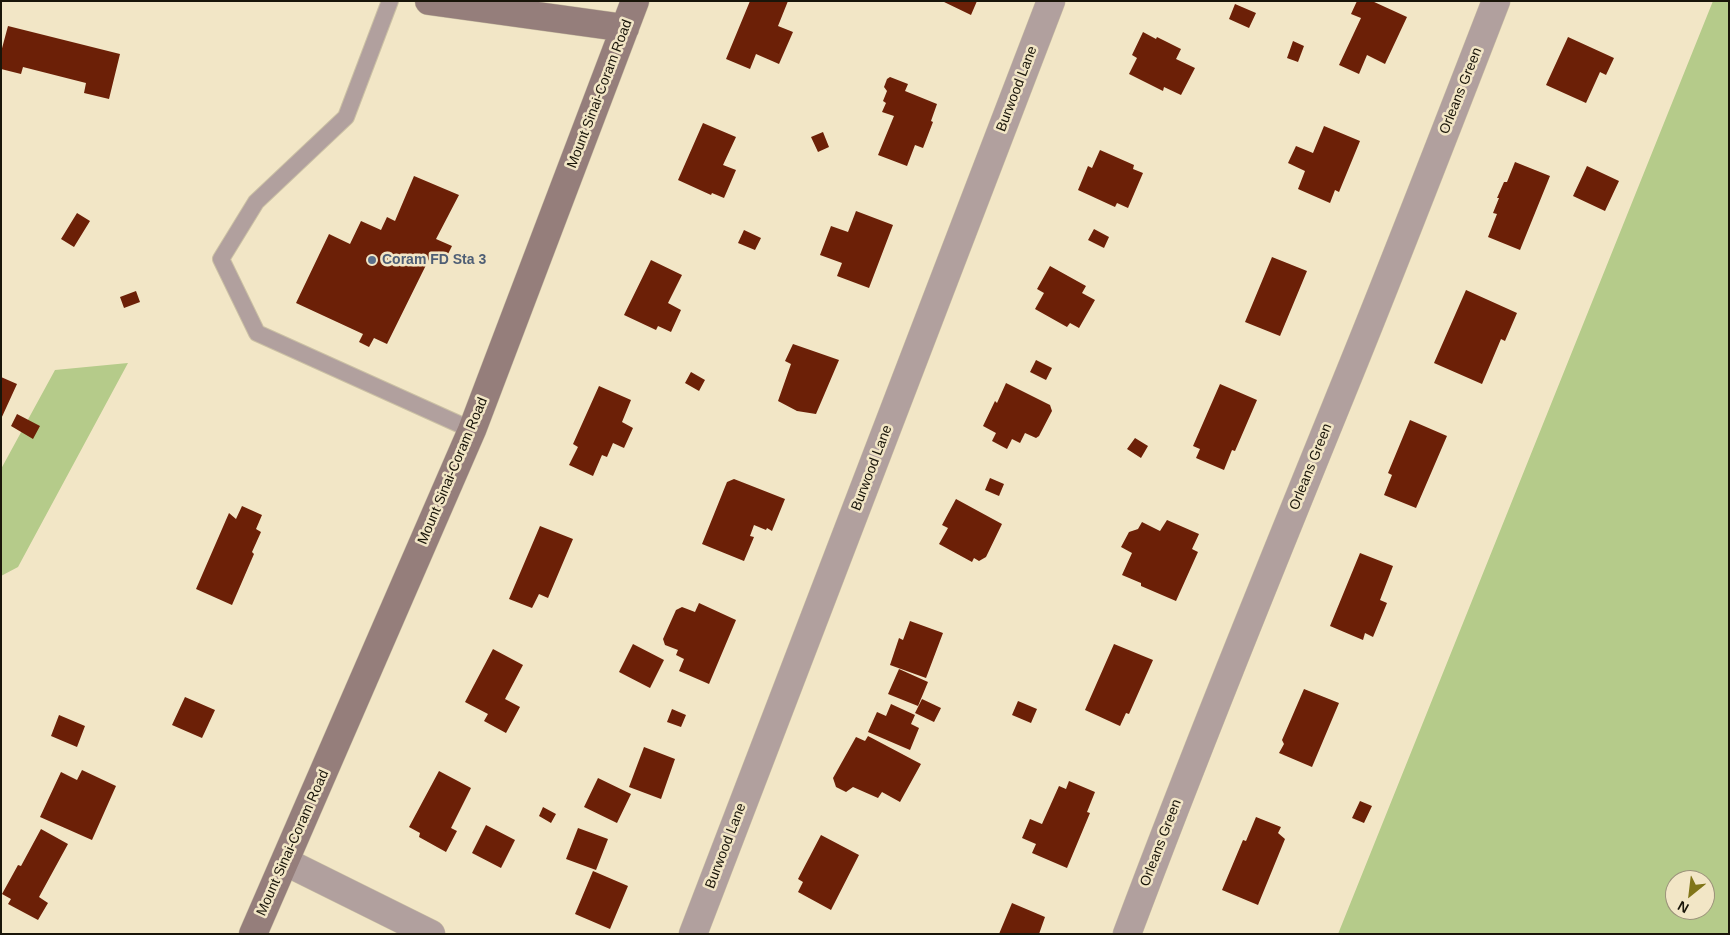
<!DOCTYPE html>
<html>
<head>
<meta charset="utf-8">
<style>
  body { margin:0 }
  #map { position:relative; width:1730px; height:935px; overflow:hidden; background:#f2e6c6; font-family:Helvetica,sans-serif }
  canvas { display:block }
  .frame { position:absolute; inset:0; border:2px solid #191509; pointer-events:none }
  .north { position:absolute; left:1665px; top:870px; width:50px; height:50px; box-sizing:border-box; background:#f2e6c6; border:1px solid #9b927a; border-radius:50%; rotate:209deg; font-size:14px; font-weight:700; line-height:20px; text-align:center; color:#191509 }
  .north::after { content:''; display:block; margin:auto; width:18px; height:22px; background:#807518; clip-path:polygon(50% 0,100% 100%,50% 72%,0 100%) }
</style>
</head>
<body>
<div id="map">
<canvas width="1730" height="935"></canvas>
<div class="frame"></div>
<div class="north">N</div>
</div>
<script>
const context = document.querySelector('canvas').getContext('2d');
context.lineJoin = 'round';
function fill(path, color) {
  context.fillStyle = color;
  context.fill(path, 'evenodd');
}
function trace(path, color, width, dash) {
  context.strokeStyle = color;
  context.lineWidth = width;
  context.lineCap = dash ? 'butt' : 'round';
  context.setLineDash(dash || []);
  context.stroke(path);
}
function drawText(font, color, halo, rows, align = 'center') {
  context.font = font + ' Helvetica,sans-serif';
  context.lineWidth = 5;
  context.setLineDash([]);
  context.textBaseline = 'middle';
  context.strokeStyle = halo;
  context.fillStyle = color;
  for (const [text, x, y, turn = 0] of rows) {
    context.save();
    context.translate(x, y);
    context.rotate((+turn || 0) * Math.PI / 180);
    context.textAlign = isNaN(turn) ? turn : align;
    if (halo) context.strokeText(text, 0, 0);
    context.fillText(text, 0, 0);
    context.restore();
  }
}
fill(new Path2D(`
  M1713 1H1729V934H1338ZM1675 880H1705V910H1675Z
  M128 363 18 567 1 576V469L55 370Z`), '#b5cb8a');
fill(new Path2D(`
  M750 1H788L778 26 793 32 779 64 756 54 750 69 726 59Z
  M942 1H977L971 15Z
  M1357 1H1372L1407 17 1385 64 1367 55 1359 74 1339 65 1361 18 1351 14Z
  M1235 4 1256 13 1249 28 1229 19Z
  M8 26 120 54 109 99 84 93 86 83 23 67 21 74 1 69V52Z
  M1143 32 1156 39 1157 37 1181 49 1176 59 1195 68 1181 95 1164 87 1163 91 1129 74 1137 58 1132 55Z
  M1568 37 1614 58 1606 75 1600 72 1586 103 1546 85Z
  M1293 41 1304 46 1298 62 1287 58Z
  M890 77 908 84 905 91 937 104 931 121 933 122 923 148 915 145 907 166 878 155 894 116 882 112 886 103 883 101 887 91 884 87 887 79Z
  M703 123 736 137 723 165 736 170 724 198 712 193 711 195 678 180Z
  M1324 126 1360 141 1339 192 1335 190 1330 203 1298 189 1305 171 1288 163 1296 146 1313 153Z
  M823 132 829 147 818 152 811 137Z
  M1100 150 1134 165 1133 169 1143 173 1128 208 1117 203 1115 207 1078 190 1088 166 1092 168Z
  M1515 162 1550 176 1520 250 1488 237 1497 214 1493 213 1499 198H1497L1504 182H1507Z
  M1587 166 1619 181 1605 211 1573 196Z
  M414 176 459 195 436 239 452 246 444 262 429 259 387 344 374 338 369 347 359 342 363 334 296 303 329 234 350 244 361 221 381 230 387 217 395 221Z
  M856 211 893 225 869 288 837 276 842 263 820 255 831 226 848 232Z
  M77 213 90 221 74 247 61 239Z
  M1094 229 1109 237 1104 248 1088 240Z
  M744 230 761 238 755 250 738 243Z
  M1272 257 1307 271 1280 336 1245 322Z
  M651 260 682 275 668 303 681 310 671 332 658 326 656 330 624 315Z
  M1050 266 1086 286 1082 293 1095 300 1079 328 1070 323 1067 327 1035 309 1044 293 1037 289Z
  M1466 290 1517 313 1505 341 1501 339 1482 384 1434 363Z
  M136 291 140 302 124 308 120 297Z
  M793 344 839 360 816 414 797 411 778 401 791 364 785 361Z
  M1036 360 1052 368 1046 380 1030 372Z
  M691 372 705 380 699 391 685 383Z
  M1 377 17 384 1 419Z
  M1006 383 1050 405 1052 411 1039 436 1036 438 1025 433 1020 443 1012 439 1007 449 992 441 996 433 983 426 995 401 997 403Z
  M1220 384 1257 400 1235 451 1232 450 1224 470 1196 458 1200 449 1193 446Z
  M599 386 631 400 622 422 633 428 624 448 613 443 607 457 602 455 593 476 569 465 578 447 573 444Z
  M17 414 40 426 33 439 11 426Z
  M1410 420 1447 436 1416 508 1384 495 1392 475 1388 473Z
  M1135 438 1148 446 1141 458 1127 449Z
  M990 478 1004 484 999 496 985 490Z
  M734 479 785 499 772 531 767 528 766 530 754 525 750 536 754 537 744 561 702 544 727 482Z
  M956 499 1002 524 986 557 979 561 974 558 972 562 939 544 948 528 942 525Z
  M242 506 262 515 256 529 261 532 252 552 254 554 232 605 196 589 229 513 236 519Z
  M1167 520 1199 534 1192 549 1198 552 1176 601 1141 586V583L1122 575 1132 553 1121 547 1129 532 1138 529 1142 522 1160 531Z
  M540 526 573 539 548 598 539 594 532 608 509 599Z
  M1360 553 1393 566 1380 600 1387 603 1373 637 1365 633 1363 640 1330 626Z
  M699 603 736 620 709 684 679 671 684 659 676 655 678 650 665 645 663 639 676 610 682 607 695 612Z
  M910 621 943 633 926 678 890 665 899 638 903 640Z
  M633 644 664 660 650 688 619 672Z
  M1114 644 1153 660 1129 714 1126 713 1120 726 1085 710Z
  M493 649 523 665 505 699 520 707 506 733 484 721 488 714 465 702Z
  M899 669 928 682 918 706 888 694Z
  M1304 689 1339 703 1312 767 1279 753 1284 744 1282 740Z
  M185 697 215 710 202 738 172 725Z
  M922 699 941 708 934 722 915 713Z
  M1018 701 1037 709 1031 723 1012 715Z
  M891 704 915 715 911 724 919 728 910 750 868 732 877 712 886 716Z
  M672 709 686 715 681 727 667 722Z
  M59 715 85 726 77 747 51 736Z
  M868 736 921 764 900 802 882 792 878 798 853 787 846 792 836 787 833 778 856 737 865 741Z
  M644 747 675 759 661 799 629 787Z
  M82 770 116 786 92 840 40 817 61 772 77 780Z
  M439 771 471 788 451 828 457 831 446 852 419 837 420 833 409 827Z
  M598 778 631 794 617 823 584 807Z
  M1069 781 1095 792 1087 812 1090 813 1067 868 1032 853 1036 844 1022 838 1030 819 1042 824 1059 786 1066 789Z
  M1360 801 1372 806 1364 823 1352 818Z
  M543 807 556 814 551 823 539 816Z
  M1256 817 1281 827 1278 833 1285 839 1258 905 1222 890 1243 840 1246 841Z
  M486 825 515 840 501 868 472 853Z
  M578 828 608 839 596 870 566 859Z
  M41 829 68 844 39 897 48 903 38 920 8 904 11 899 2 894 18 865 21 866Z
  M821 835 859 855 831 910 798 892 803 882 798 879Z
  M593 871 628 886 610 929 575 914Z
  M1012 903 1045 917 1039 934H999Z`), '#6c2007');
const lane = new Path2D(`
  M390 1 346 117 256 202 221 259 257 333 472 430`);
const street = new Path2D(`
  M286 862 431 934
  M693 934 1051 1
  M1127 934C1198 745 1274 559 1350 372 1400 249 1448 125 1496 1`);
const secondary = new Path2D(`
  M429 1 625 28
  M253 934 472 430 635 1`);
trace(lane, '#cbc0a4', 18);
trace(street, '#cbc0a4', 29);
trace(secondary, '#cbc0a4', 29);
trace(lane, '#b1a09e', 16);
trace(street, '#b1a09e', 28);
trace(secondary, '#957e7b', 28);
for (const [x, y, r, color] of [
  [372,260,5,"#5c6f8a"]
]) {
  const dot = new Path2D();
  dot.arc(x, y, r, 0, 2 * Math.PI);
  context.fillStyle = color;
  context.fill(dot);
  trace(dot, '#f2e6c6', 2);
}
drawText('14px', '#191509', '#f2e6c6', [
  ["Burwood Lane",1017,89,-69],
  ["Orleans Green",1461,91,-68],
  ["Mount Sinai-Coram Road",600,94,-69],
  ["Orleans Green",1311,467,-68],
  ["Burwood Lane",872,468,-69],
  ["Mount Sinai-Coram Road",453,471,-67],
  ["Mount Sinai-Coram Road",293,843,-66],
  ["Orleans Green",1161,843,-69],
  ["Burwood Lane",726,846,-69]
]);
drawText('bold 14px', '#4e5e75', '#f2e6c6', [
  ["Coram FD Sta 3",382,260]
], 'left');
</script>
</body>
</html>
